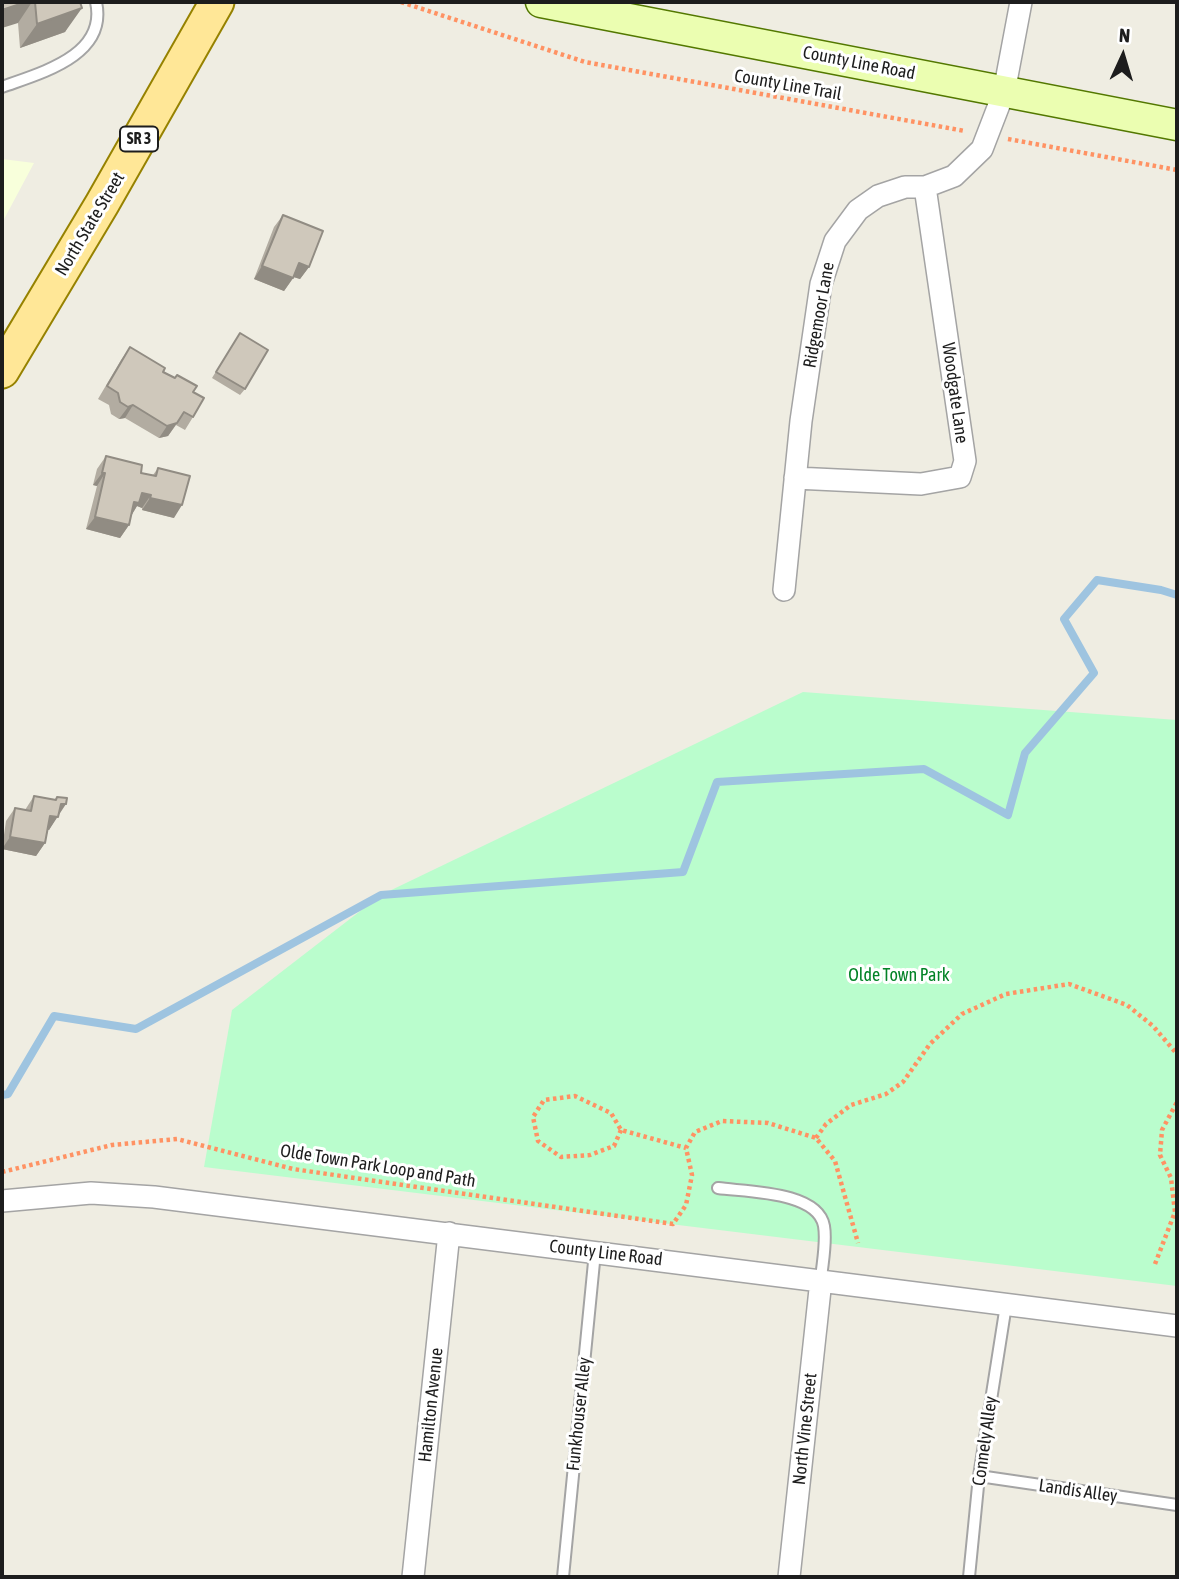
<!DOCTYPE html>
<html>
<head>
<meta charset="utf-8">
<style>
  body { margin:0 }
  #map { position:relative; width:1179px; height:1579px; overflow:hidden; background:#efede2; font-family:"Asap Condensed",sans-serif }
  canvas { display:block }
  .frame { position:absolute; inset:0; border:4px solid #1d1d1d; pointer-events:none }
  .north { position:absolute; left:1088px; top:21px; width:70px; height:70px; -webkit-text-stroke:5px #fff; paint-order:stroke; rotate:4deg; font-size:19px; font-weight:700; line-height:28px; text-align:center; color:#1d1d1d }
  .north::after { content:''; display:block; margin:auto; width:24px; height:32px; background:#1d1d1d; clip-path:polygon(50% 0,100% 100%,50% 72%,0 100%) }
</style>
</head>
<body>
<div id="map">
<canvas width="1179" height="1579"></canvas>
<div class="frame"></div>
<div class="north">N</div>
</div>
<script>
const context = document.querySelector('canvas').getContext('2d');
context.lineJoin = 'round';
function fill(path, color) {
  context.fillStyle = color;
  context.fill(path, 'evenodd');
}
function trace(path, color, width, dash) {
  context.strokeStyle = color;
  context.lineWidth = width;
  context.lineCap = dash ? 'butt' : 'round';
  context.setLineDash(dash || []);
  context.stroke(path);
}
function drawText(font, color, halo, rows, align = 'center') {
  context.font = font + ' "Asap Condensed",sans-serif';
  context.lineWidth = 6;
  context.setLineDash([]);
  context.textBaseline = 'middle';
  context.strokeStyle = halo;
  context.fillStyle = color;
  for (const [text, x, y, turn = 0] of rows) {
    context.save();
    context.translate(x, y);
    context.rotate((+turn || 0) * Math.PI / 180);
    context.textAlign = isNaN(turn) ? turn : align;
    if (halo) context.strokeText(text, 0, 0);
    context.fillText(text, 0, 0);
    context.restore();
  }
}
fill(new Path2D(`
  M2 159 34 163 2 223Z`), '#f8ffdb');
fill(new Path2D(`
  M803 692 1177 720V1286L204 1167 232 1010 381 895Z`), '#bafdcd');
trace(new Path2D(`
  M2 1095 8 1094 54 1016 136 1029 381 895 683 872 717 782 924 769 1008 815 1025 753 1094 673 1064 619 1097 580 1161 590 1177 595`), '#9ec4e0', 8);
const lane = new Path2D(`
  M2 87C40 73 108 56 96 2
  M718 1188C746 1192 818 1191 824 1226 827 1243 822 1264 821 1280
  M979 1476 1177 1505
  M563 1577 595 1252
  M969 1577 979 1476 1006 1305`);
const street = new Path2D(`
  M795 478 921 484 960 477 965 461 925 187
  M784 590 801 421 821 284 835 241 858 210 878 196 905 187H925L954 176 982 149 1004 92 1021 2
  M2 1201 91 1193 154 1197 1177 1326
  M413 1577 449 1233
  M789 1577 821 1280`);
const secondary = new Path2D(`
  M541 2 1177 125`);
const primary = new Path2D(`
  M2 371 102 204 217 2`);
trace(lane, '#a4a4a4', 14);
trace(street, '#a4a4a4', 24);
trace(secondary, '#537800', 33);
trace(primary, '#968200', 37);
trace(new Path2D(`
  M401 2 585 62 965 131
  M1008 139 1177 170
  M621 1130 614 1146 590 1155 561 1157 538 1141 533 1117 544 1100 575 1096 611 1113 621 1130 686 1148
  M816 1138 826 1124 851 1105 886 1094 903 1082 930 1044 962 1014 1006 994 1069 984 1127 1005 1153 1026 1177 1054
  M2 1172 112 1145 177 1139 293 1169 673 1224 686 1205 692 1175 686 1148 695 1132 722 1121 768 1123 816 1138 835 1161 858 1243
  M1155 1264 1175 1212 1171 1178 1160 1155 1162 1130 1177 1102`), '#ff9263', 4.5, [3.5, 3.5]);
trace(lane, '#fff', 10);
trace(street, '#fff', 21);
trace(secondary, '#ebfeb1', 30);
trace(primary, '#ffe797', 33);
fill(new Path2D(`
  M2 2H80L65 32 20 48 18 23Z
  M283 215 309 267 300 279 294 277 284 291 254 279 274 227Z
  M236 339 245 389 240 395 212 378Z
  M130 347 193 392V417L185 430 176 425 168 436 159 438 125 418 119 419 111 414 109 405 98 399 121 360Z
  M106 456 141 473 153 475 158 468 174 518 142 510V508L137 506 131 516 129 525 120 538 86 529 97 486 93 485 97 469Z
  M34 796 54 800 57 797 58 815 49 830H48L45 843 36 856 2 849 6 821 15 808 25 810Z`), '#b2aca1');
fill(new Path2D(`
  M26 2H32L18 23 2 28V10Z
  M82 8 65 32 20 48 37 24Z
  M299 263 309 267 300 279 290 276Z
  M262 266 293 278 284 291 254 279Z
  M133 405 125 418 119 419 128 407Z
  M177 423 168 436 159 438 167 426Z
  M102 473H105L97 486 93 485Z
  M142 493 151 495 142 508 137 506 131 516 125 515Z
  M150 498 182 505 174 518 142 510Z
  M95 517 129 525 120 538 86 529Z
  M61 804H66L49 830 41 828Z
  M10 837 45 843 36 856 2 849Z`), '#918c83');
const building = new Path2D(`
  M2 2H26L2 10Z
  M35 2H80L82 8 37 24Z
  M283 215 323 231 309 267 299 263 293 278 262 266Z
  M240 333 268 350 245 389 216 372Z
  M130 347 165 368 163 372 175 378 177 375 197 386 193 392 204 398 193 417 184 412 177 423 167 426 133 405 128 407 120 402 118 393 107 386Z
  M106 456 142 465 141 473 156 476 158 468 190 476 182 505 150 498 151 495 142 493 139 503 134 502 129 525 95 517 105 473H102Z
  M34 796 56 800 57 797 67 798 66 804H61L58 817 50 816 45 843 10 837 15 808 31 811Z`);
fill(building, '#cfc8bb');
trace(building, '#918c83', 2);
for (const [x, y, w] of [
  [139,139,38]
]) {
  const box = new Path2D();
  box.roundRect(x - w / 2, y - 12.5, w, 25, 5);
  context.fillStyle = '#fff';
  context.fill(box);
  trace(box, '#1d1d1d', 2);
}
drawText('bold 16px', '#1d1d1d', null, [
  ["SR 3",139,139]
]);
drawText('18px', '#1d1d1d', '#fff', [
  ["County Line Road",859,63,11],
  ["County Line Trail",788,85,10],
  ["North State Street",90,224,-59],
  ["Ridgemoor Lane",819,315,-80],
  ["Woodgate Lane",955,393,82],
  ["Olde Town Park Loop and Path",378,1166,9],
  ["County Line Road",606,1253,7],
  ["Hamilton Avenue",431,1405,-84],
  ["Funkhouser Alley",579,1414,-84],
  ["North Vine Street",805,1429,-84],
  ["Connely Alley",985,1441,-82],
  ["Landis Alley",1078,1491,8]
]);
drawText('18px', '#038327', '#fff', [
  ["Olde Town Park",899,975]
]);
</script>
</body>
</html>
